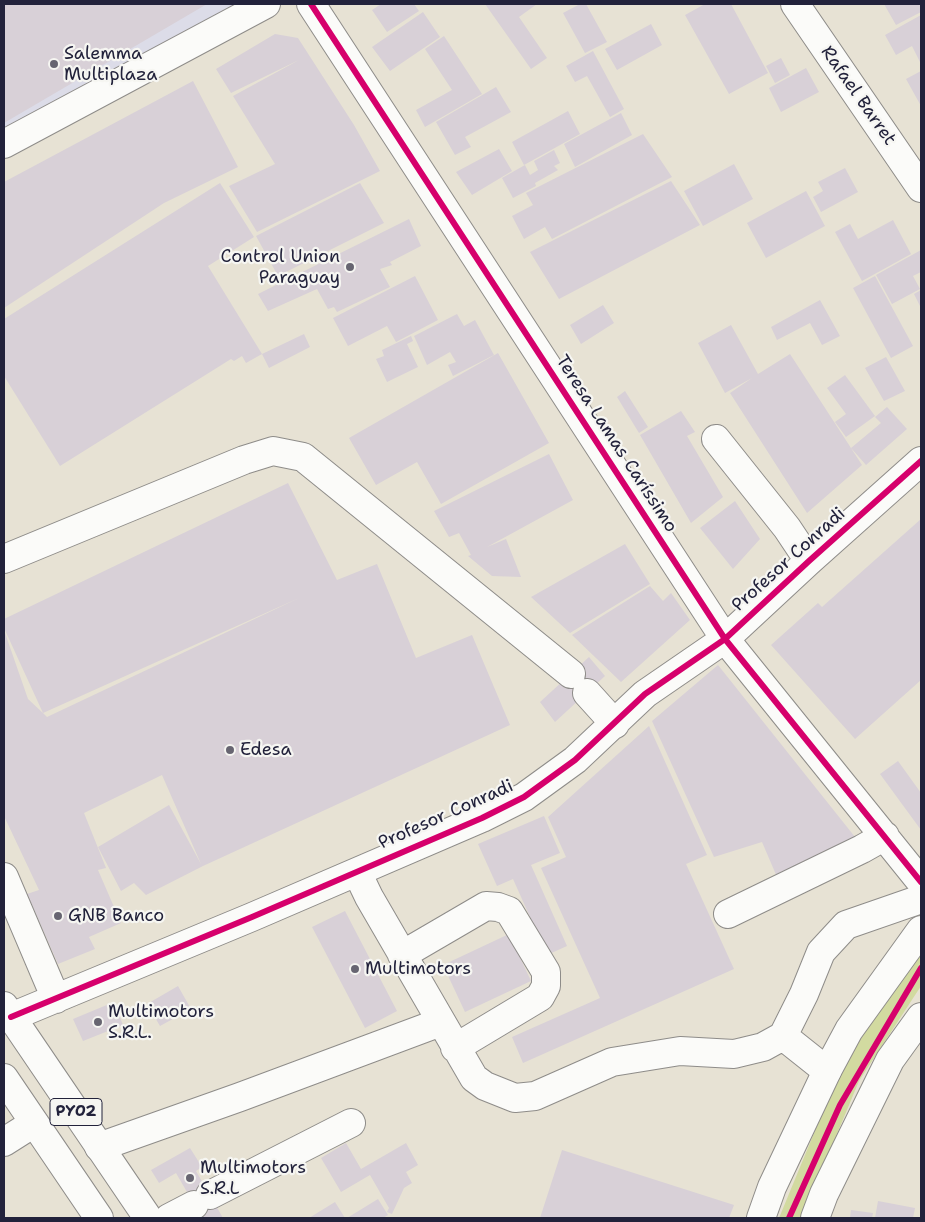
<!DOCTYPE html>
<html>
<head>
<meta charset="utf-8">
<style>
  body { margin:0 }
  #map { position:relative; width:925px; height:1222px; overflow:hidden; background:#e7e2d4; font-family:"Shantell Sans",sans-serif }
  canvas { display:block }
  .frame { position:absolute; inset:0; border:5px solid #22223b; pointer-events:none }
</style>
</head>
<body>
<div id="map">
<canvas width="925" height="1222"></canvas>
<div class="frame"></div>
</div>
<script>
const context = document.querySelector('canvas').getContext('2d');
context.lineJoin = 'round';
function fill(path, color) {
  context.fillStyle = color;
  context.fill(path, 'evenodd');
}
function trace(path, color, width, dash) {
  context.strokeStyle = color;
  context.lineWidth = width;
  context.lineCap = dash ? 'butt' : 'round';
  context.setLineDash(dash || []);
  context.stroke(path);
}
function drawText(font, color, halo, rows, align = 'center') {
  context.font = font + ' "Shantell Sans",sans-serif';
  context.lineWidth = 4.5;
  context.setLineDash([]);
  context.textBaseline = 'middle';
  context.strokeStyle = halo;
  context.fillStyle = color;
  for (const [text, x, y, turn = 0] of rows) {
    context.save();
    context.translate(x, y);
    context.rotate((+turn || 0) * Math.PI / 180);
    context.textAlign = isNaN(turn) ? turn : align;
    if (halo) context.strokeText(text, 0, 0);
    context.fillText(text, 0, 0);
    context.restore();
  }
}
fill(new Path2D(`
  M4 4H255L4 128Z`), '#dcdce8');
fill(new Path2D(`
  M921 948V986L859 1081 802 1218H779L840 1070Z`), '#d2daa0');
fill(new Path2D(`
  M4 4H207L4 123Z
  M381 4H414L419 11 387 32 372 10Z
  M485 4H537L519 17 547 58 531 69Z
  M580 4H586L607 42 585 53 563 13Z
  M705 4H731L768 73 729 94 685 15Z
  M884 4H921V12L896 25Z
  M423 12 440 37 390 71 372 47Z
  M921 15V64L912 46 896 55 885 35Z
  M651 24 662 45 617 70 605 49Z
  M275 34 298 38 354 125 380 171 257 232 229 186 275 164 233 96 299 60 231 93 216 69Z
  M444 36 482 94 425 127 416 110 452 90 425 49Z
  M593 51 624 109 610 117 587 76 575 82 566 66Z
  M781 58 790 75 775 83 766 66Z
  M806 68 819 92 781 112 769 88Z
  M921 71V106L906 79Z
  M193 81 238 167 164 203 4 308V182Z
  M496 87 511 112 465 137 471 147 455 155 436 122Z
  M568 111 580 134 524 165 512 142Z
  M621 113 632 135 575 167 564 144Z
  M643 134 672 177 552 239 545 227 524 239 512 216 533 205 526 193Z
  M499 149 512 171 472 195 456 172Z
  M554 150 560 163 554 166 558 170 535 183 536 186 513 198 502 178 525 165 530 175 538 170 534 161Z
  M734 164 753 199 703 226 684 191Z
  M845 168 858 192 821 212 813 197 823 191 818 182Z
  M671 181 700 225 559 299 530 252Z
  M220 183 254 237 208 266 262 354 246 363 242 356 234 361 231 359 60 466 4 376V319Z
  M360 183 384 223 278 276 256 236Z
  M806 191 825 226 766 258 747 223Z
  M409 219 421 246 390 262 392 265 380 269 390 287 337 312 334 307 328 309 317 289 268 311 258 294Z
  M893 220 911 254 862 281 835 232 850 224 858 239Z
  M921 250V272L913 276 920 289 892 304 876 275Z
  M415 276 438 320 396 342 387 326 348 346 333 318Z
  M875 276 913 346 891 358 853 288Z
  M921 290V308L914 294Z
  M820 300 840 336 822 345 810 323 777 340 771 327Z
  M603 305 614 323 581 344 570 325Z
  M457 314 464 326 475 320 494 355 453 376 448 365 456 362 450 352 427 365 414 336Z
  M731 325 758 374 790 354 862 465 807 513 730 393 752 378 725 393 698 343Z
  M304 334 310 347 269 368 262 354Z
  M411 336 413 341 407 344 418 367 387 382 376 359 384 356 382 350Z
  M498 353 549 443 441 504 417 462 376 485 349 438Z
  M886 357 905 391 884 401 865 368Z
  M845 375 875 416 846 437 835 422 846 414 827 388Z
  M625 391 648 427 639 433 617 397Z
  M887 407 907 429 866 465 851 448 881 423 875 417Z
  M681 411 695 432 687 436 723 497 691 523 640 435Z
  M549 454 573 500 487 547 506 539 521 577 492 576 468 556 471 555 459 533 449 537 434 511Z
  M288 483 337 580 377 564 416 658 472 635 510 725 203 866 146 895 134 883 121 891 98 847 169 805 201 864 162 775 84 813 106 868 98 870 121 923 89 937 95 949 58 964 27 894 39 890 4 816V630L28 699 43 713 47 717 299 598 43 713 4 628V619Z
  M735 501 760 539 733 569 700 528Z
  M921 519V680L855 739 771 645 818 603 822 607Z
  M625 544 650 584 570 633 531 597Z
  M650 586 663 601 671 593 690 620 621 682 572 635Z
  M589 657 605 676 555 722 540 702Z
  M718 665 855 837 777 877 762 842 714 857 652 721Z
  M649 726 707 855 686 864 734 969 523 1063 512 1037 600 998 541 868 566 857 548 817Z
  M898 761 921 793V830L880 774Z
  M544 816 560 853 531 865 567 946 547 955 513 879 497 886 478 844Z
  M345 911 397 1011 365 1028 312 927Z
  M509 934 531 981 465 1012 443 965Z
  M178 986 191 1009 160 1026 147 1004Z
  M114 1002 123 1025 83 1041 73 1019Z
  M346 1143 361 1169 406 1143 418 1165 406 1172 412 1183 404 1188 392 1214 387 1212 389 1208 370 1175 341 1192 321 1158Z
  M190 1148 202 1167 196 1171 223 1218H202L176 1173 159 1183 151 1170Z
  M562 1150 734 1205 729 1218H540Z
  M378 1199 388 1215 383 1218H347Z
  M878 1201 915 1208 913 1218H875Z
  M335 1202 345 1218H309Z
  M851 1210 873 1213 872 1218H850Z`), '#d8d0d7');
const minor = new Path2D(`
  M311 4 725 639 921 882
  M795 4 921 188
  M4 144 266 4
  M716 439 787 528 809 561
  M4 559 244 460 273 451 303 457 571 674
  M587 693 615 724
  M357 872 369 897 474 1078 485 1086 515 1098 535 1096 612 1062 680 1051 734 1054 763 1047 783 1036 804 994 821 952 846 925 921 899
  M4 877 56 999
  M728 914 862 849 885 836
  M402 955 486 906 498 907 509 911 546 972V986L540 997 455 1048
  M11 1017 252 917 482 818 524 797 575 760 645 694 725 639 809 561 921 461
  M783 1036 827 1071
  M4 1142 34 1123
  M99 1147 240 1097 441 1022
  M210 1195 351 1123
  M169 1218 194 1205`);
const major = new Path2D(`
  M761 1218 772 1187 827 1071 849 1030 921 930
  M815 1218 824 1194 890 1060 921 1017`);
const highway = new Path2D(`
  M4 1006 148 1218
  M4 1078 99 1218`);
trace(minor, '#8e8c89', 30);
trace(major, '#8e8c89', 30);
trace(highway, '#8e8c89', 30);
trace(minor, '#fbfbf9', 28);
trace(major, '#fbfbf9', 28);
trace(highway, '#fbfbf9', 28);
trace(new Path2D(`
  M311 4 725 639 921 882
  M11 1017 252 917 482 818 524 797 575 760 645 694 725 639 809 561 921 461
  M789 1218 840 1105 921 968`), '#d6006c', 6);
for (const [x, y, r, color] of [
  [54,64,5,"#676571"],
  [350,267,5,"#676571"],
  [230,750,5,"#676571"],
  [58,916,5,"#676571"],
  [355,969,5,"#676571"],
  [98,1022,5,"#676571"],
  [190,1178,5,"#676571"]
]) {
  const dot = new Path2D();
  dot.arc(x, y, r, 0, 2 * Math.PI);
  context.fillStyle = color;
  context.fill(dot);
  trace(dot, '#f6f6f2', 2);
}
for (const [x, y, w] of [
  [76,1112,52]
]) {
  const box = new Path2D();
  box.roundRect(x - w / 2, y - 13.5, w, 27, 4);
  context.fillStyle = '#f6f6f2';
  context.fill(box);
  trace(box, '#22223b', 1);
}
drawText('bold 16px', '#22223b', null, [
  ["PY02",76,1112]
]);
drawText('18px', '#22223b', '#f6f6f2', [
  ["Salemma",64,54],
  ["Multiplaza",64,75],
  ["Control Union",340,257,"right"],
  ["Paraguay",340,278,"right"],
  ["Edesa",240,750],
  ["GNB Banco",68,916],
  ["Multimotors",365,969],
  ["Multimotors",108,1012],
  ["S.R.L.",108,1033],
  ["Multimotors",200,1168],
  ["S.R.L",200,1189]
], 'left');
drawText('18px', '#22223b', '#f6f6f2', [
  ["Rafael Barret",858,96,55],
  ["Teresa Lamas Caríssimo",616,444,57],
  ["Profesor Conradi",789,560,-42],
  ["Profesor Conradi",446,815,-24]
]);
</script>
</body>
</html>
